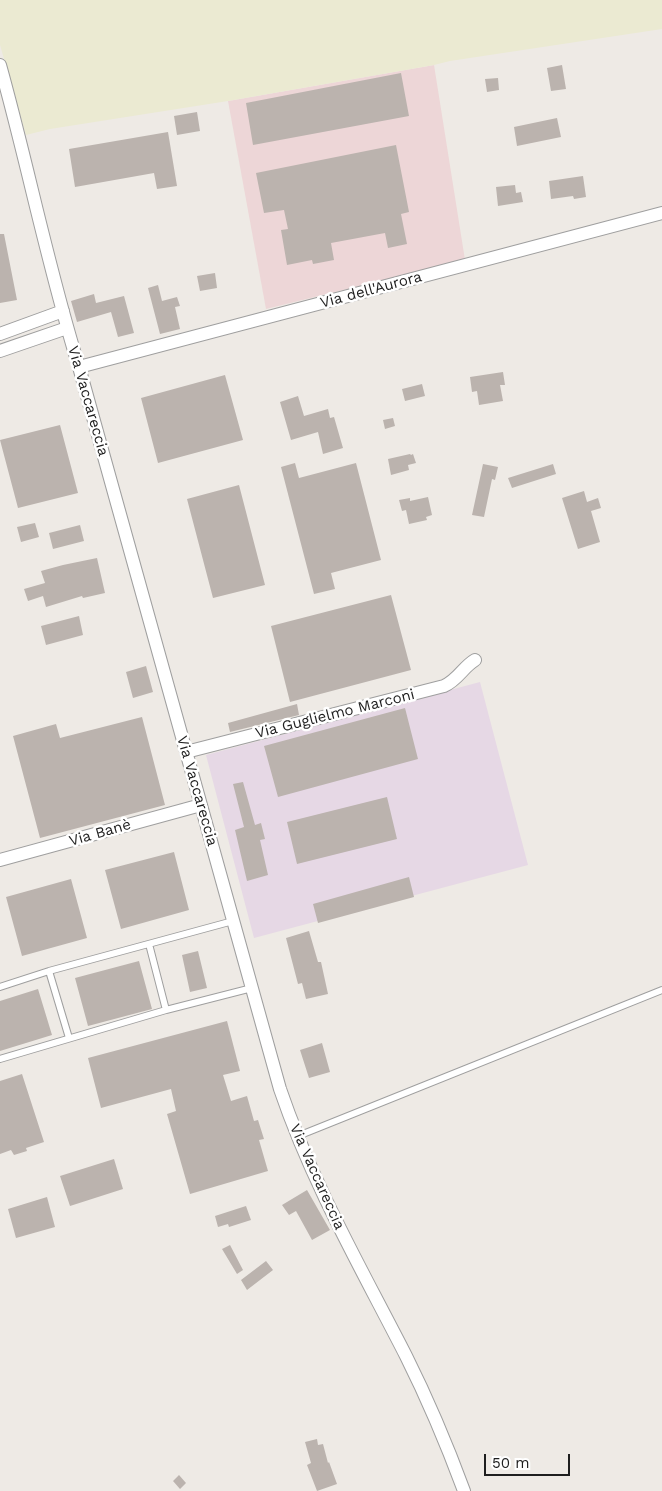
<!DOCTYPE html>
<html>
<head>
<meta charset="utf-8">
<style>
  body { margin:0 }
  #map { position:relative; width:662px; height:1491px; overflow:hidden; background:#eeeae5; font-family:"Work Sans",sans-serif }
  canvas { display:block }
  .scale { position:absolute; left:484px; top:1454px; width:86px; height:22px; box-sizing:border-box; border:2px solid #1e1e1e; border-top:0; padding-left:6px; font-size:15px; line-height:18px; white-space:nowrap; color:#1e1e1e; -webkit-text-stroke:4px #fff; paint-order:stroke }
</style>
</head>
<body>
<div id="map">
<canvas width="662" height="1491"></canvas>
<div class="scale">50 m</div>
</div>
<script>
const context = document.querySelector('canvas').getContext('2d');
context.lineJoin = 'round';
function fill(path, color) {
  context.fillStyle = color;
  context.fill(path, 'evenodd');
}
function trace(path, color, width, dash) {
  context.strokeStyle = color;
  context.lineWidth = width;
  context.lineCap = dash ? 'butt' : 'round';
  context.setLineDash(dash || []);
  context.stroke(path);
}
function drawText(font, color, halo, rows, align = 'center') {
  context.font = font + ' "Work Sans",sans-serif';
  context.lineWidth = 5;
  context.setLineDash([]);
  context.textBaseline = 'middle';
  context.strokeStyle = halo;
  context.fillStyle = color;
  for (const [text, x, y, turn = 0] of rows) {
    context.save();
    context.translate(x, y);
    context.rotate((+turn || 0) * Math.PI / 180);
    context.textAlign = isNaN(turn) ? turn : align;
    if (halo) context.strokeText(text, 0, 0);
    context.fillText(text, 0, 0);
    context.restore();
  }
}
fill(new Path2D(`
  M434 65 465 260 266 309 228 101Z`), '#edd6d7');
fill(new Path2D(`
  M480 682 528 865 254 938 206 755Z`), '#e6d8e5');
fill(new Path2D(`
  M0 0H662V29L450 61 434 65 228 101 50 129 26 135 0 45Z`), '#ebead2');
fill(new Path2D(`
  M562 65 566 89 551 91 547 68Z
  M401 73 409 116 253 145 246 103Z
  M498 78 499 90 487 92 485 79Z
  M197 112 200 131 177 135 174 116Z
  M557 118 561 137 517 146 514 127Z
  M168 132 177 186 157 189 154 173 75 187 69 149Z
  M396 145 409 212 401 214 407 244 388 248 385 233 331 243 334 260 313 264 312 260 287 265 281 230 288 229 284 210 264 213 256 173Z
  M583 176 586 197 574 199 573 196 551 199 549 181Z
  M515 185 516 193 521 192 523 202 498 206 496 187Z
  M0 234H4L17 300 0 303Z
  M215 273 217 288 200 291 197 276Z
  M158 285 162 301 177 297 180 306 175 307 180 329 160 334 148 288Z
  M94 294 96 303 124 296 134 333 118 337 111 312 77 322 71 301Z
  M503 372 505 385H500L503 401 479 405 477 391 472 392 470 377Z
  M225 375 243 440 158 463 141 398Z
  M422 384 425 396 405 401 402 389Z
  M298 396 304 416 328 409 330 418 334 417 343 448 323 454 318 432 291 440 280 402Z
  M393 418 395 426 385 429 383 420Z
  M60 425 78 493 18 508 0 440Z
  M410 454 411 455 413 454 416 463 408 465 409 470 391 475 388 459Z
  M295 463 299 478 356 463 381 560 331 573 335 589 314 594 281 467Z
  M483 464 498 467 495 480 492 479 484 517 472 515Z
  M553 464 556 474 512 488 508 478Z
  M239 485 265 585 213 598 187 499Z
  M584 491 587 502 598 498 601 508 591 511 600 542 578 549 562 498Z
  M428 497 432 515 426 517 427 520 409 524 406 510 402 511 399 500 410 498V501Z
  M35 523 39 537 21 542 17 527Z
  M80 525 84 541 53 549 49 533Z
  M97 558 105 593 83 598 82 596 46 607 43 596 28 601 24 589 45 583 41 571 63 565Z
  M391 595 411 670 290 702 271 626Z
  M79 616 83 635 46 645 41 626Z
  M146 666 153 692 133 698 126 672Z
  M297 704 299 715 230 732 228 723Z
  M405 708 418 759 278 797 264 746Z
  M142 717 165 805 40 838 13 736 56 724 60 738Z
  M243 782 255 825 261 823 265 839 260 840 268 875 247 881 235 830 244 827 233 784Z
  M387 797 397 839 297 864 287 822Z
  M174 852 189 910 121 929 105 870Z
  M409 877 414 897 318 923 313 904Z
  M71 879 87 938 22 956 6 897Z
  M309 931 318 962H321L328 994 306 999 302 983 298 984 286 938Z
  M198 951 207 988 190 992 182 955Z
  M139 961 152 1009 88 1026 75 978Z
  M38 989 52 1035 0 1051V1001Z
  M227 1021 240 1071 223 1075 231 1101 247 1096 254 1121 258 1120 264 1139 259 1140 268 1171 190 1194 167 1114 176 1111 171 1089 101 1108 88 1058Z
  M322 1043 330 1072 309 1078 300 1050Z
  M22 1074 44 1142 26 1148 27 1151 14 1155 11 1150 0 1154V1081Z
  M114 1159 123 1189 70 1206 60 1176Z
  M307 1190 330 1230 312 1240 296 1211 289 1215 282 1205Z
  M47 1197 55 1227 16 1238 8 1209Z
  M246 1206 251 1220 229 1227 228 1224 218 1227 215 1216Z
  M230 1245 243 1270 237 1274 222 1249Z
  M266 1261 273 1270 247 1290 241 1280Z
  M317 1439 318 1445 323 1444 328 1463 329 1462 337 1484 317 1491 307 1465 311 1463 305 1442Z
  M179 1475 186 1483 180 1489 173 1481Z`), '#bbb3ae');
const lane = new Path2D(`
  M149 944 166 1010
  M49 971 69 1038
  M0 987 49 971 233 921
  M0 1059 166 1010 252 988
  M298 1136 662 990`);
const street = new Path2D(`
  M0 65C28 165 48 268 79 367L280 1089C312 1183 361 1268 406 1356 428 1400 447 1445 464 1491
  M0 334 63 311
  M0 351 67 328
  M79 367 662 213
  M186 752 444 686C458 680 463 667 475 660
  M0 860 201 805`);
trace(lane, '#9f9f9f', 8);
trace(street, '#9f9f9f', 14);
trace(lane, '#fff', 6);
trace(street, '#fff', 12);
drawText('15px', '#1e1e1e', '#fff', [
  ["Via dell'Aurora",371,290,-15],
  ["Via Vaccareccia",88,401,74],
  ["Via Guglielmo Marconi",335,714,-14],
  ["Via Vaccareccia",197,791,74],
  ["Via Banè",100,833,-16],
  ["Via Vaccareccia",317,1177,66]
]);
</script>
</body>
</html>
